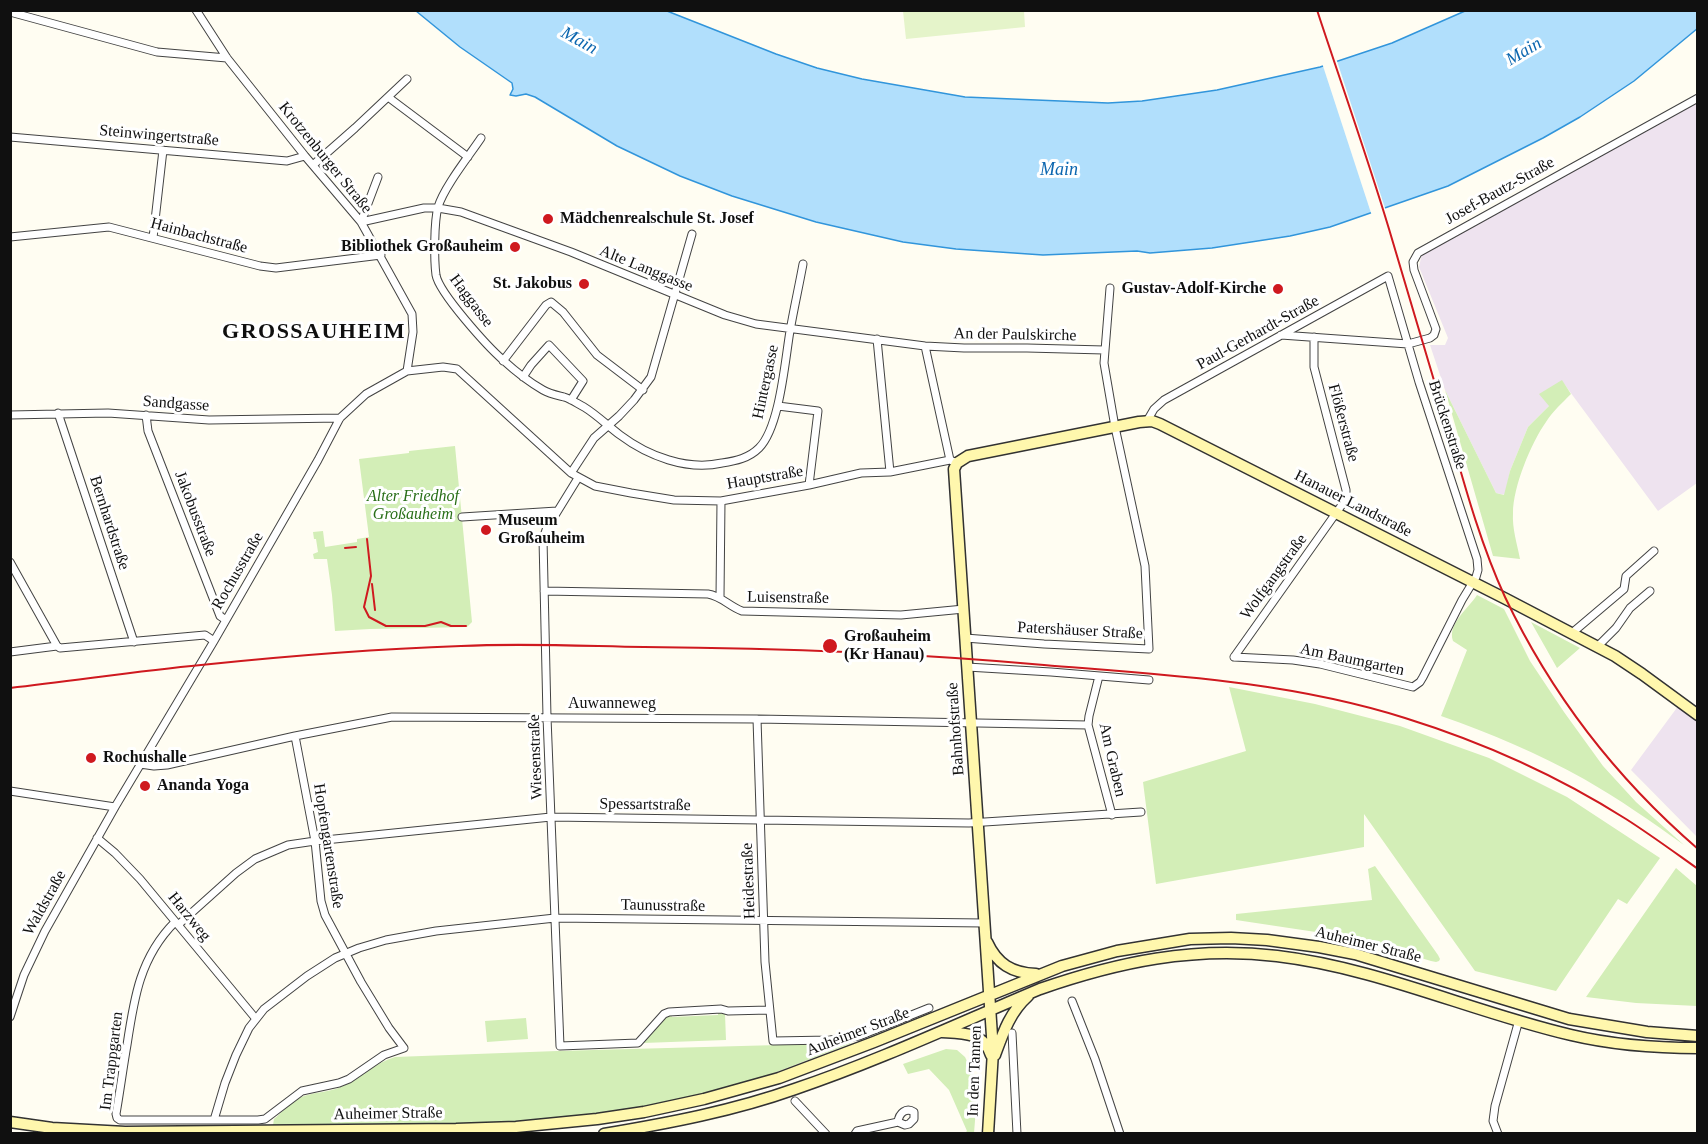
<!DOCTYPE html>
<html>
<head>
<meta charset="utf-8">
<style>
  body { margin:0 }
  #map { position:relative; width:1708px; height:1144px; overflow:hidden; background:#fffdf2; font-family:"Times New Roman",serif }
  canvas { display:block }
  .frame { position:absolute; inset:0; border:12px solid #101010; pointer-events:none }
</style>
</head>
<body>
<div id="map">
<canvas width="1708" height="1144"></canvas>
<div class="frame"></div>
</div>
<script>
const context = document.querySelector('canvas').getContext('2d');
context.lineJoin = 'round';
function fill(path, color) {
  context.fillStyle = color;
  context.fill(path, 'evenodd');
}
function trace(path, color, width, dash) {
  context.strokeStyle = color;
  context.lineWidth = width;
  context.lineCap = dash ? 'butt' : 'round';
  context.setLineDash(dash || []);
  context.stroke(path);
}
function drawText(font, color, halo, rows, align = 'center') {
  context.font = font + ' "Times New Roman",serif';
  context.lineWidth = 6;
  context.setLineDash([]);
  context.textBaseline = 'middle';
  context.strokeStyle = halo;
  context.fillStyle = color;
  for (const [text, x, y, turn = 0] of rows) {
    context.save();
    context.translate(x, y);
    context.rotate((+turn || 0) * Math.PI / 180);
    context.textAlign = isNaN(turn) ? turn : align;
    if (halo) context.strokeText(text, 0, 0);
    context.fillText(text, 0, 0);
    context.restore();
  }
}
fill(new Path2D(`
  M1697 98V483L1658 511 1562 381 1549 406 1528 427 1510 471 1505 495 1496 493 1445 390 1430 345H1445L1448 338 1419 267 1423 249Z
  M1683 697 1697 708V837L1631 770 1676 709Z`), '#eee3ef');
fill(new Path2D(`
  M1562 380 1571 394C1562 403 1553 411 1546 422 1531 443 1513 487 1513 513 1512 528 1517 544 1520 559L1493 556 1445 390 1496 493 1504 495 1510 471 1528 427 1549 406 1539 394Z
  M455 446 472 622 467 627 370 629 335 631 332 595 327 559H314L313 554 318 552 316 539H314L313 532 323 531 325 547 357 542V539L369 537 359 459 409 453V451Z
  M1477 595 1504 609 1530 661 1564 712 1603 766 1636 802 1684 845C1652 822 1619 799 1584 779 1539 754 1490 733 1441 716L1467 650 1453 641C1447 624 1469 608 1477 595Z
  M1531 622 1580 648 1557 668Z
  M1229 687 1315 704 1400 726 1489 758 1567 797 1660 858 1627 904 1618 899 1556 991 1475 971 1364 814V847L1156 884 1143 782 1246 751Z
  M1375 866 1438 955 1440 959 1439 961 1436 962 1431 961 1378 945 1329 934 1236 920V914L1372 900 1368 869Z
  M1676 868 1697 886V1006L1636 1003 1586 997Z
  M718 1012H722L725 1014 726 1040 643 1043 668 1015 671 1014 672 1017 718 1015Z
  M526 1018 528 1039 487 1042 485 1021Z
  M852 1043 753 1081 675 1100 620 1111 503 1123 273 1125 274 1119C283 1111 293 1100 304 1096 316 1092 329 1092 341 1087 361 1079 374 1063 395 1057L557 1051Z
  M946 1049 957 1050 965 1057 978 1084 974 1133H965L967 1131 949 1090 929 1069 908 1074 903 1064Z`), '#d3eeb7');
fill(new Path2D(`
  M903 11H1024L1025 27 906 39Z`), '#e5f4ca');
const water = new Path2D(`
  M416 11H667L776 54 817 68 862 79 965 97 1108 103 1142 101 1217 90 1320 67 1392 43 1465 11H1697L1698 28 1634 81 1580 117 1543 138 1448 186 1330 227 1290 236 1212 248 1150 253 1137 251 1043 255 956 249 903 242 816 222 732 196 680 176 617 146 535 97 526 94 516 96 510 95 513 89 512 83 460 47Z`);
fill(water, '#b1dffc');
trace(water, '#3195db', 1.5);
fill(new Path2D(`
  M1336 58 1386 211 1372 216 1322 63Z`), '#fffdf2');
const street = new Path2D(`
  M196 10 227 58 305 156 361 222 412 314 413 332 407 371
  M10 12 157 52 227 58
  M388 97 468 157
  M10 137 287 161 305 156
  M481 138C469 156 444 187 438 207 434 222 434 260 436 275 439 293 488 347 503 360 515 371 529 382 543 390 550 394 556 395 564 397 571 399 578 404 584 407 597 415 608 426 620 435 648 456 687 471 722 463 736 461 749 458 759 448 780 427 785 360 790 331 794 308 799 286 803 264
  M313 165 355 128 407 79
  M361 222 424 208H438L461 212 571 252 725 315 756 324 925 346 964 348H1027L1104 350
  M361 222 378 177
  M10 237 109 227 260 266 276 268 381 255
  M153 238 163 150
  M1281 335 1408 344 1430 338 1434 335 1436 329 1414 270 1413 262 1418 253 1698 98
  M877 339 890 472
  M925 346 950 460
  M503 361 546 305 551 302 563 312 597 355 643 390
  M523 377 531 365 549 345 583 381 571 400
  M778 406 818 411 809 485
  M58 413 134 642
  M10 415 108 413 209 420 340 418
  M146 415 148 431 220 616 226 620
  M1147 421 1154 409 1164 400 1388 276 1419 382 1477 559 1478 570 1476 577 1462 600 1423 677 1420 682 1413 687 1320 664 1293 660 1234 657
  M571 473 594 438 619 416 634 400 651 377 692 234
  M578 478 546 530 543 539 547 717 560 1046 638 1043 664 1014 669 1012 721 1009 728 1011 769 1010
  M462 517 557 511
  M10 562 57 646 60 648 205 635 214 641
  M544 591 708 594C721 596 729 606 742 611L901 615 964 609
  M720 597 721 501
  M1572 633 1624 589 1626 576 1654 551
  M965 638 1044 644 1149 649 1145 566 1115 427 1104 363 1110 288
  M1597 647 1616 628 1630 608 1650 591
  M10 652 57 646
  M1234 657 1346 499V490L1314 367V337
  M967 667 1051 672 1149 680
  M1099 676 1089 716 1088 725 1112 815
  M757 719 765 962 773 1041 830 1040 859 1036 929 1008
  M140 764 154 766 167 765 295 736 392 717 757 719 1088 725
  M10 791 115 807
  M97 838 115 853 140 879 256 1019
  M175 922C140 957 134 998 127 1045 123 1068 120 1091 116 1114L117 1118 120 1120H258L265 1119 302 1091 339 1083 349 1079 384 1055 404 1048 389 1028 361 982 325 915 321 901 315 841 295 736
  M178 925 236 873 255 859 288 845 315 841 551 817 969 823 1141 812
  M1072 1001 1095 1059 1120 1134
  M10 1017 24 975 45 931 115 807 214 641 318 460 340 418 366 394 407 371 443 367 457 369 571 473 595 486 631 493 674 500 721 501 809 485 861 473 890 472 950 460 957 463
  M1012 1033 1017 1134
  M795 1101 826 1134
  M214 1120 225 1083 236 1055 249 1028 264 1009 307 976 335 958 359 948 386 940 436 931 555 918 984 923
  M855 1134 857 1131 898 1122 905 1125 909 1124 914 1119V1112C906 1107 899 1113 898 1122
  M1498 1134 1493 1121 1495 1106 1519 1020`);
const secondary = new Path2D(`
  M987 942C997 964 1012 973 1036 974
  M942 1032C962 1033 984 1032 991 1055
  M995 1055C1003 1033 1010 1012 1028 996
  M10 1122 52 1128 125 1132 456 1129 516 1127 597 1119 644 1112 704 1099 779 1078 874 1042 1062 966 1117 951 1190 939 1231 938 1267 940 1319 947 1355 954 1569 1019 1647 1032 1698 1036
  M604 1134C669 1123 733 1111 795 1089 878 1061 959 1023 1040 989 1118 962 1193 946 1277 956 1378 968 1472 1012 1571 1035 1613 1045 1655 1048 1698 1048
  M988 1134 993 1051 954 469 957 463 968 456 1139 422 1152 421 1160 424 1506 599 1615 656 1642 674 1698 715`);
trace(street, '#434343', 9);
trace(secondary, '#323232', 13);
trace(street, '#fff', 7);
trace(secondary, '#fff7ad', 10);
trace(new Path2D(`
  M1317 10C1341 83 1367 156 1389 229 1410 300 1431 371 1452 441 1467 494 1482 547 1505 597 1551 694 1617 779 1698 849
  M367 539 371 576 364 607 369 617 386 626H425L441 622 451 626H466
  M345 548 356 547
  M372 584 375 610
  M10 688C74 681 137 671 201 665 287 656 374 649 461 646 522 643 583 646 644 647 778 648 911 653 1044 665 1166 675 1288 681 1405 718 1482 742 1558 776 1626 819 1651 835 1674 852 1698 869`), '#cf191f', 2);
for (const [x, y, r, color] of [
  [548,219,6,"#cf191f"],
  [515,247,6,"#cf191f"],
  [584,284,6,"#cf191f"],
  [1278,289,6,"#cf191f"],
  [486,530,6,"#cf191f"],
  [830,646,8,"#cf191f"],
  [91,758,6,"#cf191f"],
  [145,786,6,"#cf191f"]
]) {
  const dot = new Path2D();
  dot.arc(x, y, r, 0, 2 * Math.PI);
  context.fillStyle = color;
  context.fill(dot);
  trace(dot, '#fff', 2);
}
drawText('16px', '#101010', '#fff', [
  ["Steinwingertstraße",159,136,5],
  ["Krotzenburger Straße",325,158,51],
  ["Josef-Bautz-Straße",1500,191,-29],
  ["Hainbachstraße",199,236,15],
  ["Alte Langgasse",646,269,22],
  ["Haggasse",471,301,53],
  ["Paul-Gerhardt-Straße",1258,333,-29],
  ["An der Paulskirche",1015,335,1],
  ["Hintergasse",766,382,-78],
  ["Sandgasse",176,404,4],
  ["Flößerstraße",1343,423,75],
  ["Brückenstraße",1447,425,72],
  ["Hauptstraße",765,478,-10],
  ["Hanauer Landstraße",1353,504,27],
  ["Jakobusstraße",195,514,69],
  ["Bernhardstraße",109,523,72],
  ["Rochusstraße",238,571,-60],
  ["Wolfgangstraße",1274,577,-54],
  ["Luisenstraße",788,598,1],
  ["Patershäuser Straße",1080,631,3],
  ["Am Baumgarten",1352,660,12],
  ["Auwanneweg",612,704],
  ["Bahnhofstraße",956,729,-94],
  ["Wiesenstraße",536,757,-92],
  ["Am Graben",1112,760,77],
  ["Spessartstraße",645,805,1],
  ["Hopfengartenstraße",328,846,81],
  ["Heidestraße",749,881,-92],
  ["Waldstraße",45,903,-61],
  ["Taunusstraße",663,906,1],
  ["Harzweg",189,917,51],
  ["Auheimer Straße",1368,945,14],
  ["Auheimer Straße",858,1032,-21],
  ["Im Trappgarten",112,1061,-83],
  ["In den Tannen",975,1071,-88],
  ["Auheimer Straße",388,1114,-1]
]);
drawText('bold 16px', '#101010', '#fff', [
  ["Mädchenrealschule St. Josef",560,219],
  ["Bibliothek Großauheim",503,247,"right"],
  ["St. Jakobus",572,284,"right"],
  ["Gustav-Adolf-Kirche",1266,289,"right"],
  ["Museum",498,521],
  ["Großauheim",498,539],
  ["Großauheim",844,637],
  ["(Kr Hanau)",844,655],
  ["Rochushalle",103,758],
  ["Ananda Yoga",157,786]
], 'left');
drawText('italic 16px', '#296f18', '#fff', [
  ["Alter Friedhof",413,497],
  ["Großauheim",413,515]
]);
drawText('italic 18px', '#0b66af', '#fff', [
  ["Main",579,41,29],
  ["Main",1524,52,-31],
  ["Main",1059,170]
]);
context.letterSpacing = '1.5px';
drawText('bold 22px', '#101010', '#fff', [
  ["GROSSAUHEIM",314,332]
]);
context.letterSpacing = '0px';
</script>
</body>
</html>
